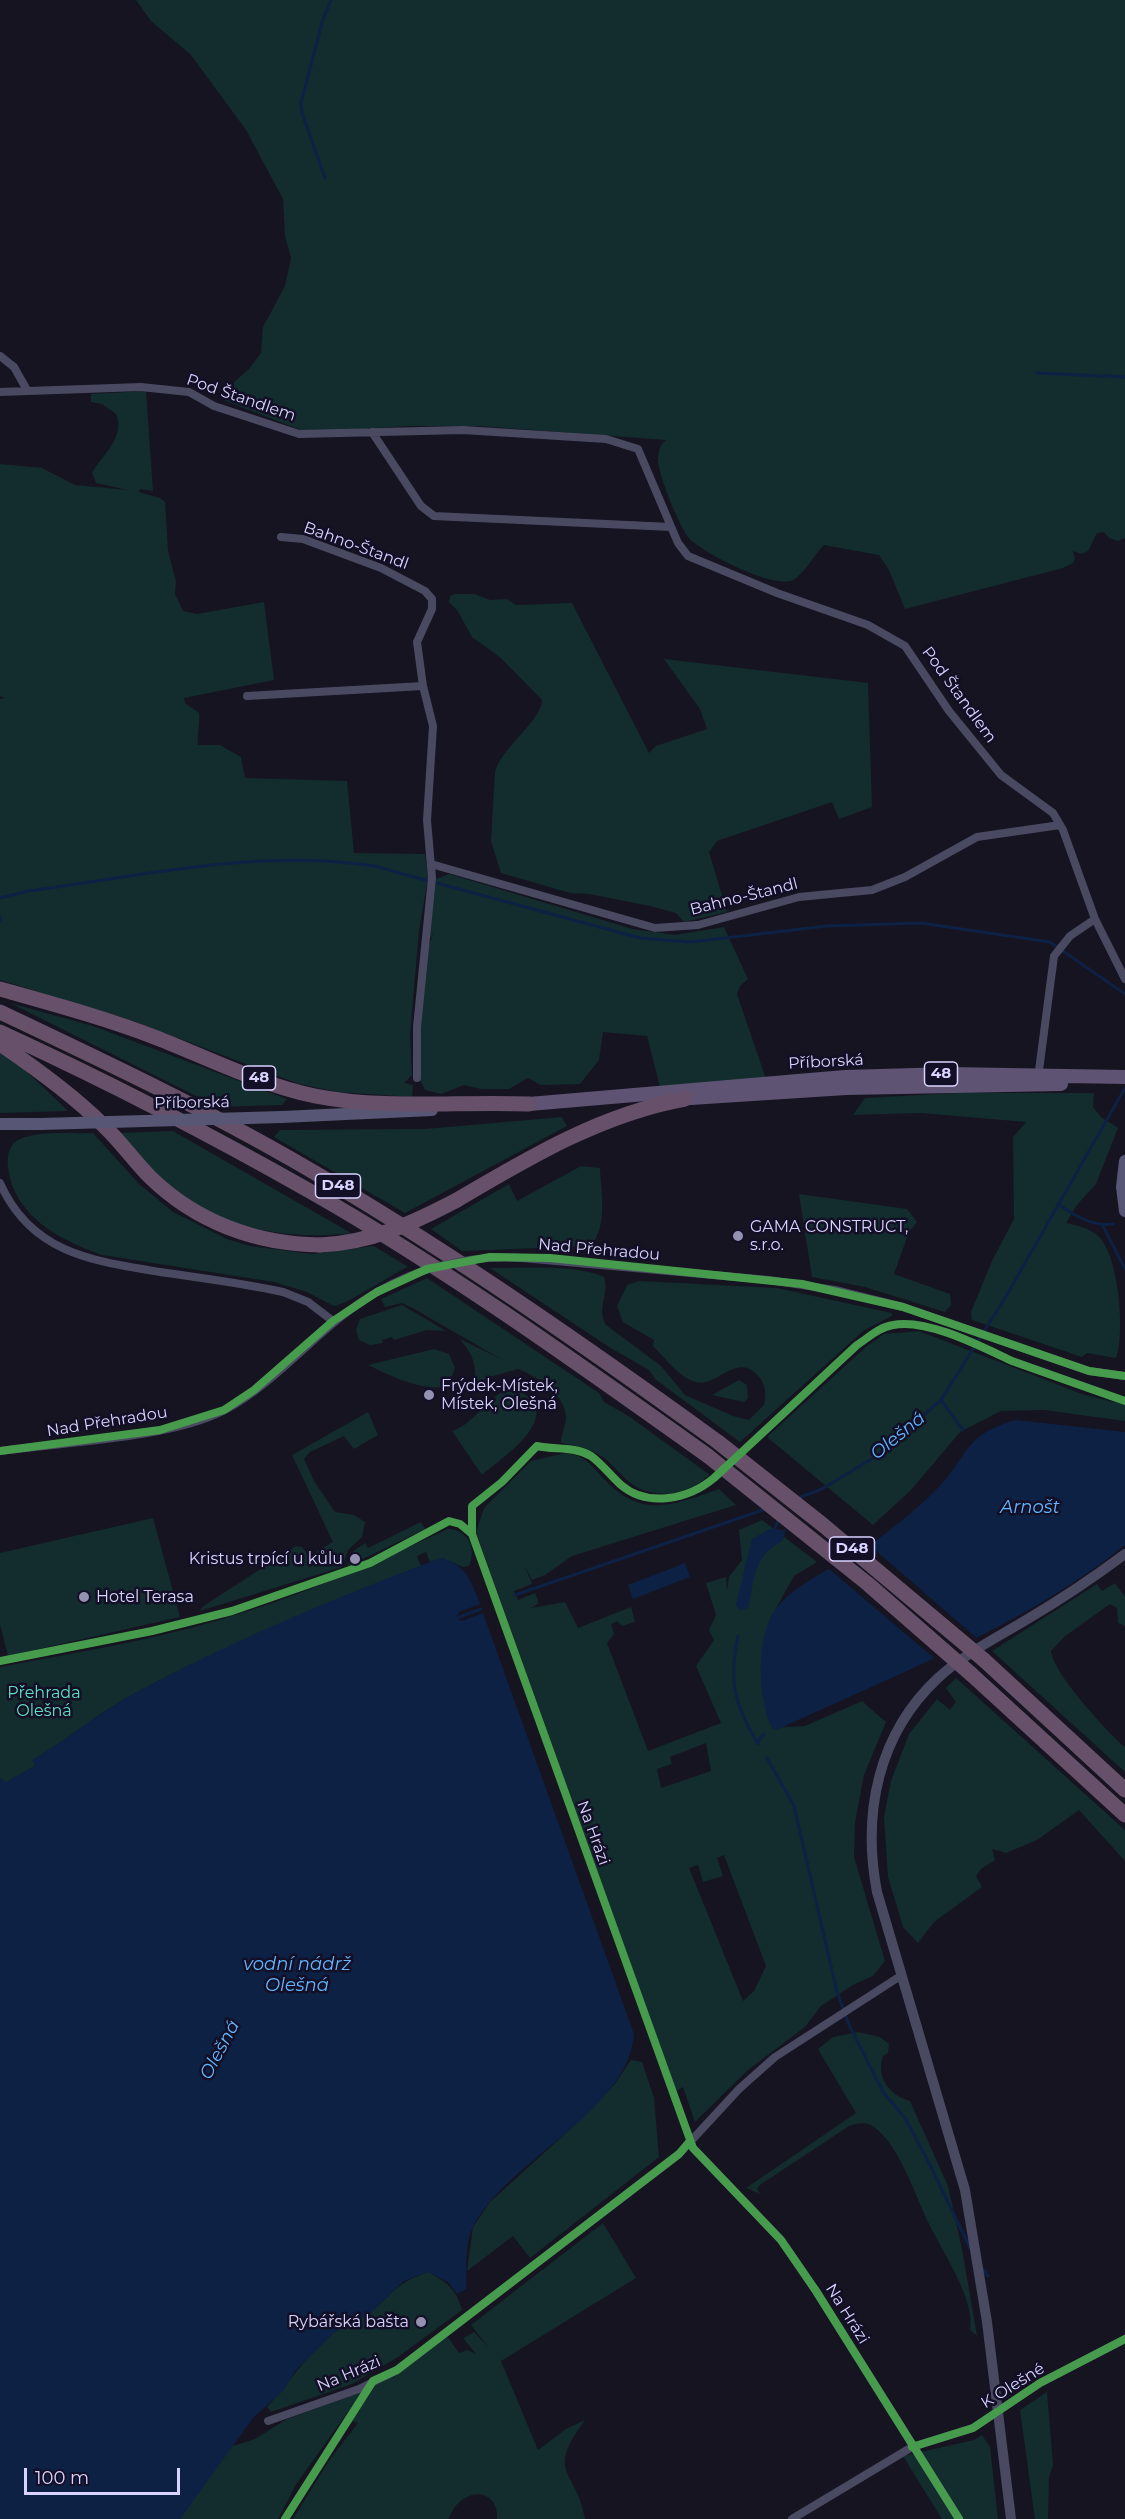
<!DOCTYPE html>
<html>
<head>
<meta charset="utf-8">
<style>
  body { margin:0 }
  #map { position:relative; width:1125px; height:2519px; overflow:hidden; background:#161421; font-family:Montserrat,sans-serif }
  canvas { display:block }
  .scale { position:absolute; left:24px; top:2468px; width:156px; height:27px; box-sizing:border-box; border:3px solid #d9d4ff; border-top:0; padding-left:8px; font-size:18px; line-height:21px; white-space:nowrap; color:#d9d4ff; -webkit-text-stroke:4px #130f26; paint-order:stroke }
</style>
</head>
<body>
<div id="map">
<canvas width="1125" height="2519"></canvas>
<div class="scale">100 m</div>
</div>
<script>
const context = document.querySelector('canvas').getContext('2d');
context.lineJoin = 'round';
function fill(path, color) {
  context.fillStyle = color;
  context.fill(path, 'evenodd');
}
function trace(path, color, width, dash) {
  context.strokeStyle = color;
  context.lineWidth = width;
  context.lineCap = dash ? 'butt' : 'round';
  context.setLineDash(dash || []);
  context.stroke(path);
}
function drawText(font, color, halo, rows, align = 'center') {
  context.font = font + ' Montserrat,sans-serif';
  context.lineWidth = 5;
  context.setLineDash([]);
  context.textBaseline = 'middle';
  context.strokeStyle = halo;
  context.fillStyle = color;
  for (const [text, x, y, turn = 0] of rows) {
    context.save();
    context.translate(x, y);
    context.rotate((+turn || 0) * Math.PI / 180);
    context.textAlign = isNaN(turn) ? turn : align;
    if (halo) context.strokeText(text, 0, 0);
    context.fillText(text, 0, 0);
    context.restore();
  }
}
fill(new Path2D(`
  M136 0H1125V538L1118 541 1109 538 1104 532 1097 533 1088 551 1081 554 1073 551 1075 558 1073 563 1063 568 905 609 889 570 879 555 824 545C814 555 805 573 793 580 775 590 700 552 688 537 679 526 658 474 658 460 658 451 660 445 666 440L479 426H409L306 432 223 400 233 383 249 369 261 353 263 327 285 286 291 258 285 236 283 199 246 130 191 55 151 21Z
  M146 391 153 491 140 489 139 492 160 498 165 502 168 551 176 581 175 594 183 611 197 614 264 602 274 680 184 698 185 703 199 713C200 724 197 733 198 745H220L241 757 245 778 347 781 354 853 425 854 428 878 419 931 410 1035 412 1075 404 1083 413 1085 412 1097 338 1092 299 1084 133 1021 0 980V699L5 698 0 696V464L42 468 75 485 128 490 96 483 92 473C102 455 126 437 116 414L102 404 91 402V394Z
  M455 594H475L490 600 507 599 516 605 572 603 649 753 656 746 707 729 700 709 664 659 868 683 872 807 839 819 832 802 717 841 709 852 727 912 684 922 676 913 650 906 589 894 570 893 501 873 491 841 495 772C501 748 542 720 542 700L501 658 472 637 457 610 449 602 450 596Z
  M449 874 633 929 675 935 724 927 748 979 740 986 737 994 766 1079 660 1087 647 1036 603 1032 599 1060 580 1084 541 1085 528 1078 509 1089H481L464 1085 441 1094 425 1090 420 1080C421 1047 417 956 435 932L428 941 436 879Z
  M10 1003 93 1026 287 1099 282 1105 218 1107Z
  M0 1052 19 1064 68 1111 0 1113Z
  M956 1093H1094L1093 1107 1101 1117 1118 1128 1096 1184 1077 1205 1066 1223C1076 1225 1089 1228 1097 1235 1120 1254 1125 1337 1116 1358L1087 1353 1082 1357 972 1320 971 1312 992 1261 1014 1219 1013 1137 1026 1122 921 1113 853 1115 865 1098Z
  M562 1117 567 1126 405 1213 274 1137 280 1130 425 1129Z
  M173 1131 351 1233C279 1242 206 1224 152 1174 138 1161 127 1146 115 1133Z
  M93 1133 139 1184 173 1212 227 1239 250 1246 312 1254 374 1246 408 1267C392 1274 346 1305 334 1306L307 1292 274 1282 102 1255C60 1240 13 1216 8 1166 7 1155 9 1144 20 1139 40 1130 71 1134 93 1133Z
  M581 1166 600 1168C601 1194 608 1224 591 1246L462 1251 431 1229 509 1184 517 1201Z
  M799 1194 907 1209 917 1222 909 1232 894 1274 950 1294 951 1305 945 1312 865 1287 812 1277Z
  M490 1268C521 1268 577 1264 604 1277 610 1294 596 1308 606 1325L661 1366 685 1395 733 1416 749 1420 764 1405C766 1395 766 1386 760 1378 737 1349 718 1388 696 1382 679 1378 665 1357 653 1346L654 1340 623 1322 617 1306 627 1285 639 1281 777 1288 892 1313V1316L863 1331 740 1442 655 1379 649 1370 609 1347Z
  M427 1278 599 1393 604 1402 630 1417 710 1475C687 1495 653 1502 628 1481 619 1473 612 1463 601 1456 588 1448 575 1445 561 1443 561 1435 565 1427 566 1419 567 1396 537 1376 518 1369L486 1378 471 1393C479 1369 475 1358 460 1339L501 1359 416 1310 402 1303 385 1307 381 1299Z
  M402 1305 446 1331 427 1330 394 1340 392 1337 382 1340 383 1343 370 1345 359 1340 356 1330 360 1319Z
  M919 1331 1082 1394 1125 1405V1421L1044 1410 1001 1411 960 1432 911 1490 873 1525 767 1437 867 1346 884 1334Z
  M434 1349 449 1354 455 1368 449 1384C432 1396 386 1374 368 1365Z
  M739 1380 747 1385 748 1398 744 1402 712 1395Z
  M508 1390C519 1391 530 1394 535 1405 545 1431 499 1460 482 1475L452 1431C475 1424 485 1397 508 1390Z
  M368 1412 378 1435 354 1449 344 1436 310 1452 304 1459 314 1481 335 1512 354 1515 365 1522 362 1537 348 1550 342 1567 200 1611 202 1607 296 1546 302 1547 309 1556 333 1542 292 1455Z
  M565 1453C585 1455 592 1466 605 1480 643 1520 675 1504 719 1489L736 1505 572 1556 545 1575 532 1580 525 1566 532 1584 514 1591 518 1600 535 1593 539 1603 531 1608 565 1602 578 1628 631 1607 635 1622 622 1626 617 1621 611 1624 614 1634 607 1643 648 1751 721 1723 696 1666 714 1640 709 1630 716 1615 706 1583 726 1577 727 1591 729 1577 742 1560 739 1530 762 1520 817 1562 794 1576 773 1614 772 1728 805 1726 862 1701 886 1722 864 1775 855 1822 854 1857 885 1961 873 1976 853 1985 821 2006 805 2027 748 2070 695 2122 683 2087 676 2091 476 1532 484 1508 531 1461ZM706 1743 711 1771 661 1788 657 1769 672 1764 670 1757ZM724 1855 766 1966 754 1991 743 2001 689 1868 698 1865 703 1882 723 1876 717 1858Z
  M153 1518 180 1617 8 1656 0 1624V1553Z
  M421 1522 425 1529 348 1566 351 1553 365 1543 368 1548Z
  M448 1529C468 1529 477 1549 469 1566L463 1567 442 1558 430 1562 426 1552 417 1556 421 1566C321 1605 223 1646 128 1697 94 1716 66 1741 33 1760L35 1766 5 1783 0 1778V1667C73 1653 148 1641 219 1620 299 1597 373 1564 448 1529Z
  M1115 1583 1125 1597V1626L1118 1623 1117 1608 1110 1604 1064 1637 1051 1651C1053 1673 1107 1732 1125 1747V1772L992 1651 1097 1584 1102 1591Z
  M956 1678 1125 1830V1861L1079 1810 1037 1840 1006 1853 992 1849 995 1860 981 1869 976 1876 982 1887 934 1922 918 1943 903 1927 888 1877 884 1817 891 1781 909 1734 937 1699 950 1710 956 1702 946 1688Z
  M858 2032 880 2037 889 2044 888 2053 883 2056C876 2077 889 2095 910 2101L948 2186 962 2249 977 2336 970 2330C976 2300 942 2251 929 2224 916 2197 899 2145 875 2128 867 2121 859 2123 849 2126L760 2185 757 2189 760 2194 746 2188 856 2113 818 2049 833 2037Z
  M631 2060 642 2062 654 2098 659 2157 530 2258 513 2236 467 2271 473 2227 490 2202 577 2123 614 2085Z
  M603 2223 636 2278 501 2361 538 2450 566 2429 585 2420C544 2475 577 2469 585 2519H497C499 2497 479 2487 462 2500 455 2505 452 2512 448 2519H293L330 2459 358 2423 352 2421 377 2383 447 2336 459 2353 467 2350 476 2354 463 2338 474 2332 488 2347 471 2325Z
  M428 2272C447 2282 456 2289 462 2310L398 2357 352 2384 271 2412 267 2407C290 2383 307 2353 335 2332 345 2324 359 2322 368 2314 394 2294 394 2284 428 2272Z
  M362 2392 297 2483 278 2519H180L230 2447 255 2439 287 2419Z
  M1047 2392 1053 2465 1049 2477 1048 2519H1035L1020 2410Z
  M982 2435 990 2447 998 2519H942L903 2456 974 2440Z`), '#132c2d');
fill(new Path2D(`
  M1015 1420 1125 1432V1545C1022 1628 895 1674 777 1730L772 1728C758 1700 756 1641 773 1613 794 1581 846 1563 877 1540 900 1522 926 1502 945 1480 974 1444 967 1436 1015 1420Z
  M770 1529 786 1530 782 1541C753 1556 755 1578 748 1608L740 1610 736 1605 752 1539Z
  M441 1558C467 1565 471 1581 480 1604L459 1612 456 1618 462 1621 483 1613 634 2034C628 2112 509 2159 474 2225 464 2243 467 2269 466 2289L457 2294 448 2282 428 2272 404 2281 368 2315 336 2331 295 2371 283 2391 253 2418 180 2519H0V1778L6 1782 35 1766 32 1760C65 1741 94 1716 128 1697 229 1642 334 1598 441 1558Z
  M685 1563 690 1577 633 1599 628 1585Z`), '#0d2144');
fill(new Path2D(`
  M867 1543 889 1562 979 1640 935 1659 828 1568Z`), '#161421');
trace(new Path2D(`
  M325 178 302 113 301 103 323 19 331 0
  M1037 373 1125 377
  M0 898 28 891C142 876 260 848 374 866L640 938 691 942 827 926 921 923 1050 942 1125 994
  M0 917V921
  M1058 1204C1074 1215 1092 1227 1113 1224
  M1103 1226 1125 1269
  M941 1400 963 1430
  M798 1498 822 1489 878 1455 941 1400 1005 1298 1125 1088
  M774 1531 779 1518
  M515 1595 766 1509
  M454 1619 481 1609
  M738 1636C728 1682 735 1705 758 1744
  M757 1742 764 1734
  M767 1758 794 1806 837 1992 849 2025 883 2092 905 2118 928 2161 972 2252
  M982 2268 988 2276`), '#0d2144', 3);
trace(new Path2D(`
  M0 356 14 367 27 390
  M0 392 141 387 189 392 214 406 299 434 463 430 606 439 638 449 678 543 688 556 777 593 868 625 905 646 949 711 1001 775 1053 813 1063 830 1095 919 1125 979
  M372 432 421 506 434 516 671 527
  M281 537 303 539 381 568 425 591 432 599V609L417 642 423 686 433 726 427 820 432 878 417 1027V1078
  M247 696 423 686
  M431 864 655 928 698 925 799 897 872 890 905 877 977 837 1060 825
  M1038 1078 1054 956 1070 936 1095 919
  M0 1183C31 1253 92 1261 160 1272 201 1278 243 1283 283 1292L308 1302 333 1321
  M522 1258 769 1280 835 1290 903 1307 1089 1371 1125 1376
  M0 1451C64 1442 169 1439 225 1410 281 1380 321 1324 377 1292
  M690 2141 693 2148 781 2240 816 2291 959 2519
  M268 2421 359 2389 397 2370 679 2154 739 2089 775 2057 902 1975
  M792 2519 912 2447 973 2428 1040 2383 1125 2339`), '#4a4962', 8);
trace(new Path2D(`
  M1011 2519 987 2322 965 2190 877 1892C862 1813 878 1734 938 1678 964 1654 996 1638 1026 1620 1060 1600 1093 1578 1125 1554`), '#4a4962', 10);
trace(new Path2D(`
  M282 1117 432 1110
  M0 1124H41
  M1125 1161 1122 1187 1125 1211`), '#575674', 12);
trace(new Path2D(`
  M675 1099 846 1088 1061 1084
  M529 1104 845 1077 949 1074 1125 1077`), '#5e5373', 14);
trace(new Path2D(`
  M0 989C53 1004 105 1018 157 1038 208 1058 261 1085 315 1096 386 1110 458 1101 529 1104
  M0 1012C110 1064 222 1117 327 1180 462 1260 591 1350 718 1442
  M0 1032C107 1081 213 1136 315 1194 451 1272 580 1365 708 1456
  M0 1044C37 1069 73 1095 104 1126 121 1142 134 1161 150 1177 196 1222 256 1244 320 1245
  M457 1200C530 1157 602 1114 685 1099
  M984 1660 1125 1790
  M971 1674 1125 1815`), '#67516a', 15);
trace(new Path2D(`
  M377 1292C422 1266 470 1255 522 1258`), '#4a4962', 8);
trace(new Path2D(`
  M41 1124 282 1117`), '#575674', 12);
trace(new Path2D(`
  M320 1245C371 1243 413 1223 457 1200
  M718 1442 823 1525 984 1660
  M708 1456 868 1584 971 1674`), '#67516a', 15);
trace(new Path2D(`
  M0 1451 160 1430 224 1410 254 1390 333 1321 377 1292 427 1269 490 1257 550 1258 802 1284 903 1307 1089 1371 1125 1376
  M0 1661 152 1631 232 1611 370 1563 449 1521 460 1524 472 1534
  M912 2447 973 2428 1040 2383 1125 2339
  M285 2519 373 2381 397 2370 679 2154 690 2141
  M959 2519 816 2291 781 2240 693 2148 472 1534V1506L502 1482 537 1446C555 1450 574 1446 591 1456 602 1464 611 1476 621 1485 648 1508 689 1499 714 1478L857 1345C868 1338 879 1327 893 1325 927 1318 982 1347 1012 1361L1125 1401`), '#469c4c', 8);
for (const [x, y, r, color] of [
  [738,1236,6,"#9591b1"],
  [429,1395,6,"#9591b1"],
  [355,1559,6,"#9591b1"],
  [84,1597,6,"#9591b1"],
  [421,2322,6,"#9591b1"]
]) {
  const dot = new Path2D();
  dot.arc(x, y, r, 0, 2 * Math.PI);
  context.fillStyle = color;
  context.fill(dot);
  trace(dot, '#130f26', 2);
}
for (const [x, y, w] of [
  [941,1074,33],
  [259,1078,33],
  [338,1186,45],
  [852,1549,45]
]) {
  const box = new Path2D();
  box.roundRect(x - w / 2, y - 12, w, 24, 4.5);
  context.fillStyle = '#130f26';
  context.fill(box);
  trace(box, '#d9d4ff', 1.5);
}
drawText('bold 15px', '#d9d4ff', null, [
  ["48",941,1074],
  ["48",259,1078],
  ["D48",338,1186],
  ["D48",852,1549]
]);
drawText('16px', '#d9d4ff', '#130f26', [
  ["Pod Štandlem",241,398,19],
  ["Bahno-Štandl",356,546,20],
  ["Pod Štandlem",959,695,54],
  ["Bahno-Štandl",744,897,-14],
  ["Příborská",826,1062,-3],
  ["Příborská",192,1103,-1],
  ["Nad Přehradou",599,1250,5],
  ["Nad Přehradou",107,1422,-9],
  ["Na Hrázi",593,1833,70],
  ["Na Hrázi",847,2314,58],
  ["Na Hrázi",349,2374,-23],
  ["K Olešné",1013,2386,-32]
]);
drawText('16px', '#d9d4ff', '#130f26', [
  ["GAMA CONSTRUCT,",750,1227],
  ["s.r.o.",750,1245],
  ["Frýdek-Místek,",441,1386],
  ["Místek, Olešná",441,1404],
  ["Kristus trpící u kůlu",343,1559,"right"],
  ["Hotel Terasa",96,1597],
  ["Rybářská bašta",409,2322,"right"]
], 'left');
drawText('16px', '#5fe0c0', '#130f26', [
  ["Přehrada",44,1693],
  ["Olešná",44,1711]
]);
drawText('italic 18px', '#62b6ff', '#130f26', [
  ["Olešná",898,1436,-39],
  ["Arnošt",1030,1508],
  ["vodní nádrž",297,1965],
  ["Olešná",297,1986],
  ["Olešná",220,2050,-62]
]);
</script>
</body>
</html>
